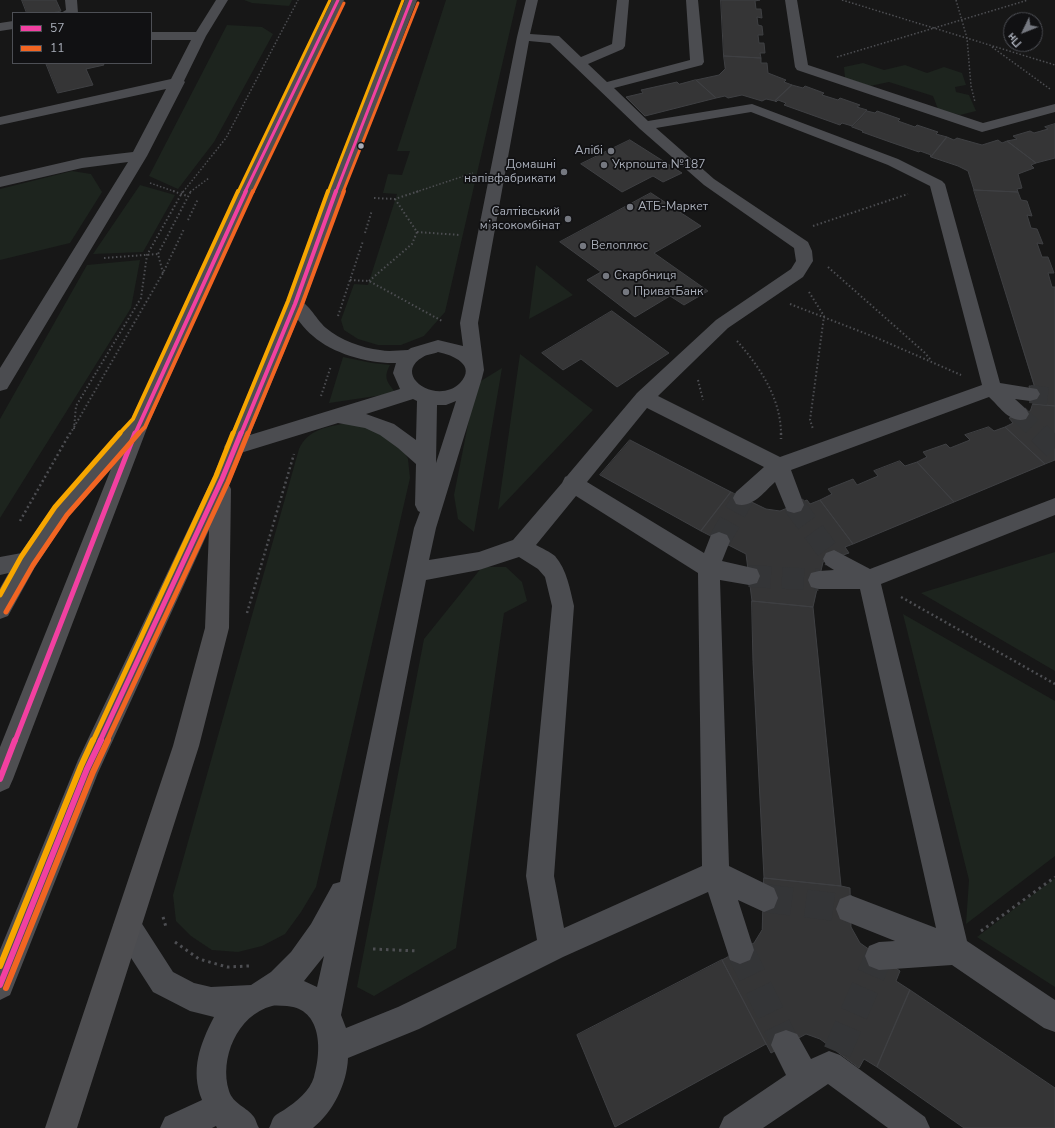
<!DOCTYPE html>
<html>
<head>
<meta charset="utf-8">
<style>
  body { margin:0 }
  #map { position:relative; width:1055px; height:1128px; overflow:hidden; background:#171717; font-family:"Nunito Sans",sans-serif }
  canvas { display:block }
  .legend { position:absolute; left:12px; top:12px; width:140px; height:52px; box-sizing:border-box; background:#111113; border:1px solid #4d4f55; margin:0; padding:5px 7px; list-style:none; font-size:12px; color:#a8adb8 }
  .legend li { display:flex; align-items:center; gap:8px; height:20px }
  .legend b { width:20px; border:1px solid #4d4f55 }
  .north { position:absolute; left:1003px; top:12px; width:40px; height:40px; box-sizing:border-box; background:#111113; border:1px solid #4d4f55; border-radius:50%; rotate:227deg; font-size:11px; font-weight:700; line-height:16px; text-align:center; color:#a8adb8 }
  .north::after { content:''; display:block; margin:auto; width:14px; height:18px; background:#757880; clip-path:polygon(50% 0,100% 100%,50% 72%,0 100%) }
</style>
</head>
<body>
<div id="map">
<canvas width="1055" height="1128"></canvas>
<ul class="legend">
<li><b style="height:5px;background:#f240a1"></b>57</li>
<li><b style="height:5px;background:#f26522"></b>11</li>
</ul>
<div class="north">Пн</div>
</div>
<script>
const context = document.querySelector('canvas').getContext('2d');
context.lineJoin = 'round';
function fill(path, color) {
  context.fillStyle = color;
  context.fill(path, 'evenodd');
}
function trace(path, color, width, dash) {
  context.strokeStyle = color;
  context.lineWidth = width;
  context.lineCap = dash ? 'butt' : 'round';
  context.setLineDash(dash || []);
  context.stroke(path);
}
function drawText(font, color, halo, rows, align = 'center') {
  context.font = font + ' "Nunito Sans",sans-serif';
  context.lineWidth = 3.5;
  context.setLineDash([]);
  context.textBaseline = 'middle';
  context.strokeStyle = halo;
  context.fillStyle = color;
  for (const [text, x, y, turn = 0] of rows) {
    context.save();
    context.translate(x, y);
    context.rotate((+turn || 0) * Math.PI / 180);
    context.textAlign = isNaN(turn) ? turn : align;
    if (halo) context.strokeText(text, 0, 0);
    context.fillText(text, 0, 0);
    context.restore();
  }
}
fill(new Path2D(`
  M244 0H292L289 6 252 3Z
  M446 0H517L445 312 424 336 401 345H378L358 339 344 330 341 320 354 284 368 285 397 194 383 193 388 174 402 175 410 151H397Z
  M227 25 262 27 273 34 214 142 178 189 149 176Z
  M863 63 884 70 905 65 927 73 944 67 962 73 966 85 955 87 956 92 969 95 976 111 960 115 938 109 933 96 889 82 870 86 845 78 844 67Z
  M72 171 91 174 102 192 70 243 0 260V189Z
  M140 185 175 195 143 252 93 254Z
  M140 260 131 308 0 518V419L87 265Z
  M536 265 573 295 529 319Z
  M520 354 593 410 498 510Z
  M343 357 372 363 390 365C383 378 387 382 396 393L329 403Z
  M502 368 474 532 458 519 454 495 476 384Z
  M347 423 367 426 400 444 408 459 410 478 316 887 301 912 285 934 262 946 238 952 212 950 191 936 176 921 173 895 299 449C308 429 327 427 347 423Z
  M1055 552V671L921 593Z
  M482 567H506L522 582 527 601 504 613 456 948 374 996 357 987 424 639Z
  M903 614 1055 701V856L966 924 969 880Z
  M1055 878V987L977 937Z`), '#1d241e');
const building = new Path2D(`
  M22 0H56L61 11 52 13H27Z
  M721 0H760L755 1 756 9H761L762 18 757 17 758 25 762 26 763 35H758L759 43H764L765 53H760L761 58 724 56Z
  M724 56 761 58V63H767L768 73 786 80 784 82 792 85 775 101 766 99 762 101 742 95 728 98 725 96 716 98 696 80 719 75 725 69Z
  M46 63H103L104 65 86 69 93 85 58 93Z
  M696 80 716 98 645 116 626 97 643 93 641 90 677 82 679 84Z
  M792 85 803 88 805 86 824 93 822 95 838 100 840 98 860 105 857 107 867 110 852 126 842 123 840 125 784 105 786 103 778 100 776 102 775 101Z
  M867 111 875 113 877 111 900 119 898 121 915 127 917 125 938 132 936 134 947 137 931 157 930 156 931 155 920 151 919 152 890 142 862 132 863 131 852 127Z
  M1055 124V158L1036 163 1007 141 1017 139 1013 136 1030 131 1034 133 1048 129 1045 127Z
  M947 137 954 140 957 138 982 145 998 140 1002 143 1007 141 1036 163 1031 165 1034 168 1018 174 1022 188 1017 189 1018 192 974 190 968 171 958 166 931 157Z
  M630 140 682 173 663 182 653 176 622 192 581 164Z
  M974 190 1018 192 1021 200 1027 201 1032 216 1027 215 1031 228 1037 229 1043 244 1037 243 1042 257H1048L1054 273H1048L1052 287H1055V406L1033 404 1029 386H1034Z
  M651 193 701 226 654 253 708 291 684 305 670 296 635 317 587 280 601 272 560 242Z
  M612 311 669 353 617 387 581 359 563 370 542 353Z
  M1033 404 1055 406V460L1045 464 1005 427 1013 423 1009 418 1030 411Z
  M989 427 994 431 1005 427 1045 464 954 502 917 462 927 457 923 452 946 444 950 448 970 440 965 435Z
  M630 440 731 492 701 531 600 475Z
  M900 461 905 466 917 462 954 502 853 544 820 500 832 494 828 489 853 479 857 485 878 476 874 471Z
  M731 492 766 509 780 511 807 500 810 504 820 500 853 544 845 547 849 553 823 562 813 607 752 601 746 554 701 531Z
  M752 601 813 607 841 886 764 878 753 662Z
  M764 878 841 886 850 888 851 927 860 943 900 971 896 981 910 990 877 1067 864 1059 859 1068 820 1039 806 1034 771 1053 722 960 754 943 762 930Z
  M722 960 766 1044 615 1127 577 1035Z
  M910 990 1055 1088V1128H964L877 1067Z`);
fill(building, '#353536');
trace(building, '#3f4043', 1);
trace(new Path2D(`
  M1030 394 1055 397
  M1019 414 1040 434`), '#343537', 18, [18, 9]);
trace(new Path2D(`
  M1039 433 1055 449
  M794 505 834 559
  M719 541 743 498
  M749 576 819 580`), '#343537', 22, [22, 11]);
trace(new Path2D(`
  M764 898 850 909
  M740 950 786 1045
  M837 1052 879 956`), '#343537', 28, [28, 14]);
trace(new Path2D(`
  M842 0 1055 65
  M956 0 967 38 971 86 975 102
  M992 47 1050 89
  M837 57 1028 0
  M150 183 176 192
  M183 192 226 138 298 0
  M190 192 209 178
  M416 192 473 173`), '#4d4e52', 1.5, [1.5, 2]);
trace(new Path2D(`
  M173 191 187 196
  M374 198 395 199 419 191
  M188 220 198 199
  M813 226 908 194
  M417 232 460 235
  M365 233 372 210
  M104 258 158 254
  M828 267 924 352 931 360
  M163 273 158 254 191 191
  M350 280 369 281 442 321
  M369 281 412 244 417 232 395 199
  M809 292 824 316 810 420 813 429
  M790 304 877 338 961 375
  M338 316 363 241
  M737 341C760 367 781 399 781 434
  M698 380 703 400
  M321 396 331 366
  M74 429 76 406 141 298 147 255 183 191
  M70 434 163 273 184 229`), '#4d4e52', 2, [1.5, 2.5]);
trace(new Path2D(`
  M781 433V439
  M20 521 70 433
  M901 597 1055 684
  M247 613 294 454`), '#4d4e52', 2.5, [2, 3]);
trace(new Path2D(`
  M163 917 166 927
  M981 931 1055 877
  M175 942 199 959 227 967 249 966
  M373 949 418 951`), '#4d4e52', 3, [2.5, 4]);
fill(new Path2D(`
  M65 0H77L78 13H61L66 10Z
  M216 0H228L206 36 184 81 185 82 147 156 7 389 0 391V368L128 162 82 168 0 187V177L82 158 133 152 166 89 0 125V117L171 79 191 40H151V32H196Z
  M526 0H538L530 34 559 36 581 57 612 44 617 0H629L625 46 623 49 588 64 607 82 690 60 686 0H698L704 62 702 65 614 88 648 121 752 104 898 159 942 181 945 184 1000 383 1037 389 1040 394 1037 399 1030 401 1015 399 1026 409 1029 414 1026 419C1010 424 1000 407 989 397L791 470 804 505 801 511 794 513 787 511 775 482C764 492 752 509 736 504L733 498 736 492 764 467 647 408 587 482 704 553 711 535 719 532 727 535 730 541 722 561 757 569 760 576 757 583 749 585 720 580 729 866 774 888 778 898 774 908 764 912 738 900 754 950 750 960 740 964 730 960 708 892 563 957 419 1029 348 1058C347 1084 333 1112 313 1128H269C271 1125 272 1119 274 1117 276 1114 281 1112 284 1110 296 1102 310 1091 314 1077 322 1050 322 1009 287 1006 282 1006 276 1005 272 1006 237 1015 219 1059 229 1091 233 1104 247 1107 254 1117 256 1120 257 1125 259 1128H217L216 1126 212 1128H160L165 1117 202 1100C190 1070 200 1044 214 1017L190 1011 153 992 117 936 113 926 117 916 127 912 137 916 173 972 194 983 211 987 251 985 271 972 291 952 311 924 333 884 340 882 414 528 420 512 418 511 415 505 416 464 398 448 380 435 365 428 338 423 234 455 227 452 224 447 227 442 400 389 393 373 396 363C370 364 333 354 313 336 304 329 296 317 289 308L286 304 289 300C306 295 314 318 326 328 340 340 362 348 380 350 389 352 399 350 408 350L411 348 438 340 463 346 460 323 517 37ZM529 41 550 43 640 129 704 185 794 248 796 261 791 269 716 320 637 393 567 476 565 477 562 483 513 540 479 552 429 560 436 528 482 378 484 370 478 323ZM751 112 888 165 930 186 982 385 780 457 658 396 728 328 803 277 813 261 812 251 808 242 714 179 656 128ZM438 352C453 355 477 365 460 383 437 406 391 375 423 357 427 354 434 354 438 352ZM413 399 417 401 416 440 394 424 366 414ZM456 401 436 463 437 405H446ZM576 496 698 573 702 866 564 928 554 876 574 606C570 589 567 570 555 556 550 552 542 548 536 545ZM519 557 538 569 545 577 552 606 526 876 537 940 398 1007 346 1028 341 1015 426 580 479 570ZM324 956 317 987 304 981Z
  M785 0H797L808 65 983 123 1055 104V112L982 132 797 70 795 67Z
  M13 21V29L0 31V23Z
  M1055 498V515L881 584 967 941 1055 1000V1032L1044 1028 952 965 879 970 869 966 865 956 869 946 879 942 895 941 840 919 836 909 840 899 850 895 936 928 860 589H819L811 587 808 580 811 573 819 571 834 570 826 565 823 559 826 553 834 550 870 569Z
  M27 552 35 555 38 561 35 567 0 575V557Z
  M786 1030 797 1034 811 1059 829 1051 840 1055 925 1117 930 1128H888L828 1084 763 1128H719L724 1117 786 1075 771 1045 775 1034Z`), '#4b4c50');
fill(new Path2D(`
  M332 0H344L271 152 149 423 13 779 9 788 0 792V747L111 469 68 517 35 567 8 616 0 619V588L19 555 54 505 122 430 127 428 257 152Z
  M405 0H417L357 156 304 304 229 485 231 489 229 628 199 746 77 1128H45L173 746 205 628 209 530 98 773 10 995 0 1000V950L78 760 212 479 286 304 341 156Z`), '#4e4e51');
trace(new Path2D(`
  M245 192 338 0
  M336 192 411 0`), '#f240a1', 3);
trace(new Path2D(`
  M135 434 246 191
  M241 434 295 304 336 191`), '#f240a1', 4);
trace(new Path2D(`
  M15 741 135 433
  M100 741 222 479 241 433`), '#f240a1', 5);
trace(new Path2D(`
  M0 779 15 740
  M0 985 87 769 101 740`), '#f240a1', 6);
trace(new Path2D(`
  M253 192 344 3
  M343 192 418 3`), '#f26522', 3);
trace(new Path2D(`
  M138 434 145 427 253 191
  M248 434 301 307 344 191`), '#f26522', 4);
trace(new Path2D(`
  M6 612 33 565 67 515 139 433
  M107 741 228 482 248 433`), '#f26522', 5);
trace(new Path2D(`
  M6 988 93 772 108 740`), '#f26522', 6);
trace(new Path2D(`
  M238 192 330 0
  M328 192 403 0`), '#f7a600', 3);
trace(new Path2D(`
  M119 434 133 419 238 191
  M233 434 288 301 328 191`), '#f7a600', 4);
trace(new Path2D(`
  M0 595 21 557 55 507 120 433
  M93 741 216 476 233 433`), '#f7a600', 5);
trace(new Path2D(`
  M0 966 81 766 93 740`), '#f7a600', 6);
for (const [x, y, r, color] of [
  [361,146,3.5,"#a8adb8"],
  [611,151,4,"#757880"],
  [604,165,4,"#757880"],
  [564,172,4,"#757880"],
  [630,207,4,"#757880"],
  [568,219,4,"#757880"],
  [583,246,4,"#757880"],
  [606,276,4,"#757880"],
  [626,292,4,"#757880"]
]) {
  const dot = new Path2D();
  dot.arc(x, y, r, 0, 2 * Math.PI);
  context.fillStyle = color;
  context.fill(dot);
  trace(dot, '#111113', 1.5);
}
drawText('12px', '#a8adb8', '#111113', [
  ["Алібі",603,151,"right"],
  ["Домашні",556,165,"right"],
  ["напівфабрикати",556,179,"right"],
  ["Укрпошта №187",612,165],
  ["АТБ-Маркет",638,207],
  ["Салтівський",560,212,"right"],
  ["мʼясокомбінат",560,226,"right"],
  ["Велоплюс",591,246],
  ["Скарбниця",614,276],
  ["ПриватБанк",634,292]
], 'left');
</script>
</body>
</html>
